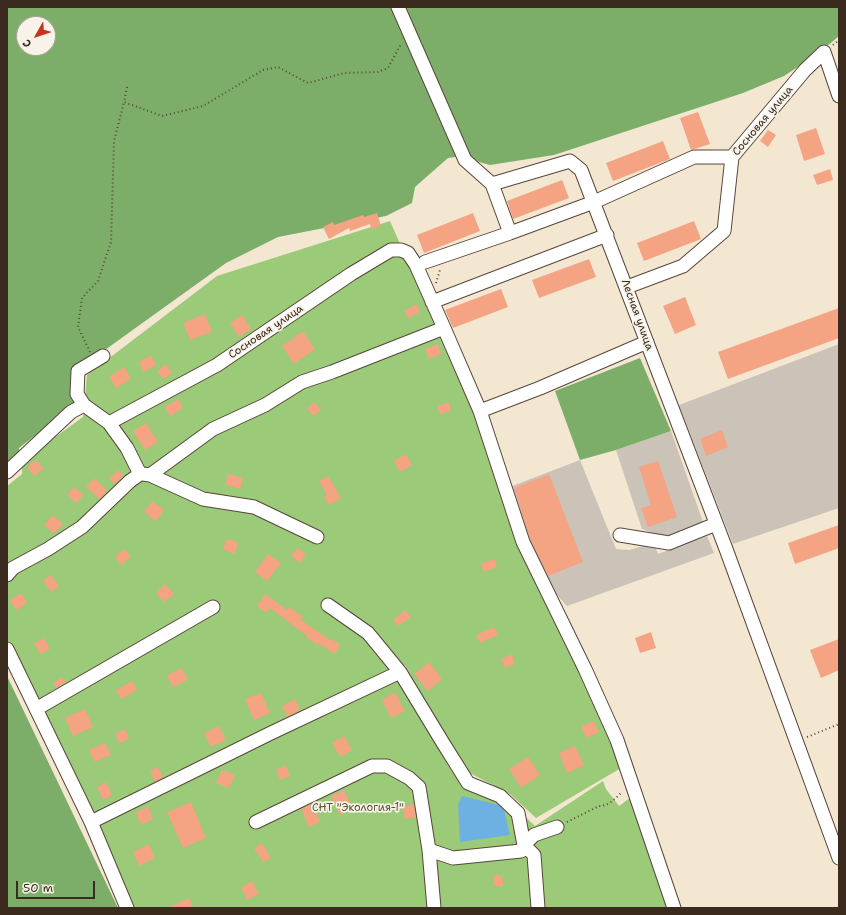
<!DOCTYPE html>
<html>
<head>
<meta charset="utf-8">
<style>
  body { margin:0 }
  #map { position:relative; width:846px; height:915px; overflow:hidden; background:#f4e7d1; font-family:"Shantell Sans",sans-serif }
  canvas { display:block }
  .frame { position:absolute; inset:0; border:8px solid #3b2a1e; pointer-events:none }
  .north { position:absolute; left:16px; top:16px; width:40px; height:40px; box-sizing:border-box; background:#f7f3e8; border:1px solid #aca397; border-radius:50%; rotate:231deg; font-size:11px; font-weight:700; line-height:16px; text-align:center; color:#3b2a1e }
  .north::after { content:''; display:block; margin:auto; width:14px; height:18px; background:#c8321e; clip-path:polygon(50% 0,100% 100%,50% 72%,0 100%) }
  .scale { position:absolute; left:16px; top:881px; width:79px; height:18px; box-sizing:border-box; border:2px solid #3b2a1e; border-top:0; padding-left:5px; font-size:12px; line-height:14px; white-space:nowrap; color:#3b2a1e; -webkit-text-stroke:3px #f7f3e8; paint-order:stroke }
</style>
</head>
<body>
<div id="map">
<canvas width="846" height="915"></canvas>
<div class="frame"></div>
<div class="north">С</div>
<div class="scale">50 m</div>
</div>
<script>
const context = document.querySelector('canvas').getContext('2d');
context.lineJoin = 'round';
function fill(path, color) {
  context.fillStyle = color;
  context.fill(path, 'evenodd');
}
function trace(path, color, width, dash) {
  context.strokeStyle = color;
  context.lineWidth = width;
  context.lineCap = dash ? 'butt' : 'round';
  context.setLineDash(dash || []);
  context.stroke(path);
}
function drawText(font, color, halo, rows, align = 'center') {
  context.font = font + ' "Shantell Sans",sans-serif';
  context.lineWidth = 3.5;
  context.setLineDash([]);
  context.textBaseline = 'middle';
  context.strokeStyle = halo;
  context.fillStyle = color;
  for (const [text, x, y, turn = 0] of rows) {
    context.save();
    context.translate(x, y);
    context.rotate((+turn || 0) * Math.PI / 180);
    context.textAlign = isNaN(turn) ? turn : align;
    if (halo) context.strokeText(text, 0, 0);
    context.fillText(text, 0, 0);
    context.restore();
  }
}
fill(new Path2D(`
  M839 344V508L733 544 679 405Z
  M671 431 703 522 667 538 642 529 616 450Z
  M580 460 616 549 629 550 654 543 658 554 707 536 714 553 567 606 543 580 507 488Z`), '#cbc3b8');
fill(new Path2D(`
  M390 221 480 426 600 713 621 768 536 818 510 794 464 770 405 665 93 815 7 660V486L22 474V461L83 417 87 375 217 276Z
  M397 678 452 772 500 793 535 826 603 781 606 789 619 806 630 798 667 908H131L98 825Z`), '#9bca79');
fill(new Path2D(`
  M7 7H839V36L819 53 784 76 743 93 554 155 490 165 479 162 468 155 448 158 415 187 412 203 386 216 278 237 226 263 84 365 83 399 19 448 21 469 7 480ZM24 24H48V48H24Z
  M640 358 671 431 616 450 580 460 555 391Z
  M7 676 118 908H7Z`), '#7cae69');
fill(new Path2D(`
  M462 796 503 806 510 835 460 842 458 805Z`), '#6cb1e2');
fill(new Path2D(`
  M698 112 710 144 691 150 680 118Z
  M816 128 825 154 804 161 796 135Z
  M768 130 776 135 768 147 760 141Z
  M663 141 670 159 613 181 606 163Z
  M830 169 833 180 817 185 813 175Z
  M562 180 569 198 513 219 507 201Z
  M377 213 381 226 371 229 370 224 350 231 349 228 329 239 323 227 333 222 334 225 363 215 364 217Z
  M473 213 480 231 424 253 417 235Z
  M694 221 701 239 644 261 637 243Z
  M589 259 596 277 539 298 532 280Z
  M501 289 508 307 453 328 445 310Z
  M685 297 696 325 675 334 663 306Z
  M416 304 420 312 408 318 404 311Z
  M839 308V338L728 379 718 352Z
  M205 314 212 332 190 340 183 323Z
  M242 315 251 329 239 337 230 323Z
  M303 331 315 349 294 364 282 346Z
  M438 344 441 354 429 359 425 349Z
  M151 355 156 365 144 372 139 362Z
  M166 364 172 373 163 379 157 371Z
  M124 367 131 379 116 388 109 377Z
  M178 399 183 408 170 416 165 407Z
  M314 402 321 410 313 416 307 408Z
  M449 402 451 411 440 414 437 406Z
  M146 423 158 442 145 450 133 431Z
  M722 430 728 447 706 456 700 439Z
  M406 454 412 465 400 472 394 461Z
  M36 460 44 469 34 476 27 467Z
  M658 461 677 517 648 527 641 508 651 505 639 467Z
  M118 470 124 476 115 484 109 479Z
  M228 474 243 478 240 489 225 484Z
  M549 474 583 562 548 576 530 539 514 488Z
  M328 476 341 498 329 505 324 497 327 495 319 481Z
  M95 478 107 491 99 499 86 486Z
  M74 487 84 495 76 503 67 495Z
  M152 501 164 510 156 521 144 512Z
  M53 515 63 524 54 534 44 525Z
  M839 525V548L795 564 788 543Z
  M226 539 238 542 235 554 223 550Z
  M297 548 306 554 300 563 291 556Z
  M123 549 131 556 122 565 115 558Z
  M268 554 281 563 267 581 255 572Z
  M495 559 497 567 483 572 481 563Z
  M51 575 59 586 51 592 43 580Z
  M165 584 174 594 164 602 156 593Z
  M21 593 27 603 16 610 10 600Z
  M265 594 287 610 289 607 303 617 301 620 330 640 331 639 340 644 335 654 318 643 317 645 306 637 307 636 270 608 266 613 257 606Z
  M405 610 411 617 398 626 393 620Z
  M494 627 498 635 480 643 476 635Z
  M651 632 656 648 640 653 635 638Z
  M44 638 50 649 40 654 34 643Z
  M839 639V670L821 678 810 650Z
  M512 654 515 664 505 668 501 659Z
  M429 662 442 679 428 691 414 674Z
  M182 668 188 680 173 687 167 675Z
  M62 677 66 683 56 688 53 683Z
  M132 681 137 690 121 699 116 690Z
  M395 692 405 711 391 718 382 700Z
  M261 693 270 713 254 720 245 699Z
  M295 699 300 710 287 717 282 706Z
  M85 709 93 727 73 736 65 718Z
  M594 721 599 732 586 738 581 726Z
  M219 726 226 740 211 747 204 733Z
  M125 729 129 739 119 743 115 734Z
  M344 736 352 750 340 757 332 743Z
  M105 743 111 755 95 762 89 750Z
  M575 746 584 765 567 773 559 753Z
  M528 757 540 775 521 788 509 769Z
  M286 765 290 776 280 780 276 770Z
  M158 767 163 777 155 782 150 771Z
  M222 770 235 775 229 788 216 783Z
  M106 782 112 795 103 800 97 787Z
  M344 790 353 809 340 815 331 796Z
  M191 802 206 838 183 848 167 812Z
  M312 804 320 822 309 827 301 809Z
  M414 804 416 817 405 819 402 807Z
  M148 807 153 819 141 825 136 812Z
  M262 843 271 858 263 862 254 848Z
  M149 844 155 858 139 866 133 852Z
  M494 875H502L503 886H494Z
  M252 881 259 894 247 900 241 887Z
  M189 898 193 908H167Z`), '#f4a383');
const minor = new Path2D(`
  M398 7 465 160 492 184 510 233 425 262
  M492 184 570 161 581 170 726 549 839 858
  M510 233 594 202 694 157H732
  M627 287 683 266 724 231 732 157 805 70 824 52 839 96
  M432 302 607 235
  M84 405 77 394 78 371 103 356
  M480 411 540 388 647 342
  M109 423 217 365 351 274 391 250H401L408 253 416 265 444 328 480 411 523 542 585 669 617 740 674 908
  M7 472 71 412 84 405 109 423 127 448 140 474 130 481 82 527 48 549 13 568 7 575
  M143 474 150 475 203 499 254 507 317 537
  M150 475 213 429 265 405 302 382 332 372 444 328
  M620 535 669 543 716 524
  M328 605 368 633 400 672
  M7 649 91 822 127 908
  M36 709 213 607
  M91 822 271 733 400 672 443 743 468 783 500 796 518 813 524 845 521 851 453 858 429 850 434 908
  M256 822 372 766H387L409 778 419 787 429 850
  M538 908 534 855 524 845 534 835 557 827`);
trace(minor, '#574639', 15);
trace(new Path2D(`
  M833 45 839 40
  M127 87 124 102 162 116 203 106 263 70 278 67 308 83 344 73 378 72 388 68 401 44
  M436 283 440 270
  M90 352 78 327 82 298 98 281 111 242 114 141 124 102
  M807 737 839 724
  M567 822 599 806C609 806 616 798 622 792`), '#574639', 2, [1, 3]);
trace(minor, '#fff', 13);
drawText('11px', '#3b2a1e', '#f7f3e8', [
  ["Сосновая улица",763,121,-50],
  ["Лесная улица",637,315,70],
  ["Сосновая улица",266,332,-34]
]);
drawText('11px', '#535235', '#f7f3e8', [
  ["СНТ \"Экология-1\"",358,808]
]);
</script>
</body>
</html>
